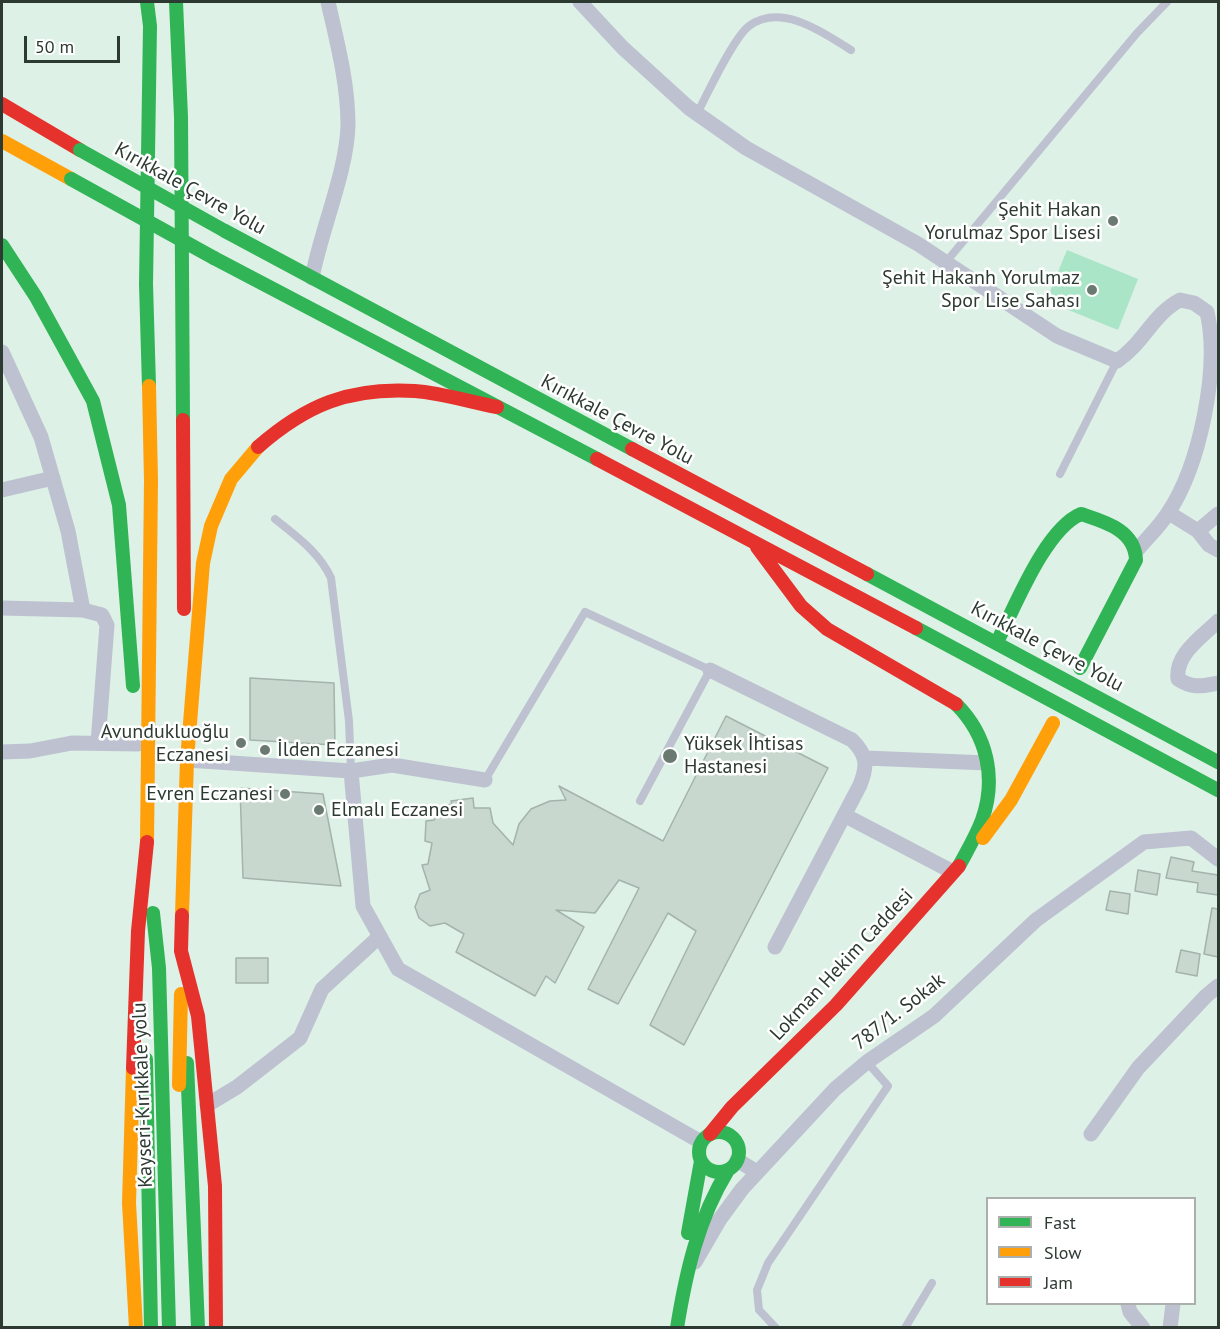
<!DOCTYPE html>
<html>
<head>
<meta charset="utf-8">
<style>
  body { margin:0 }
  #map { position:relative; width:1220px; height:1329px; overflow:hidden; background:#ddf1e6; font-family:"PT Sans",sans-serif }
  canvas { display:block }
  .frame { position:absolute; inset:0; border:3px solid #2c3a32; pointer-events:none }
  .legend { position:absolute; left:986px; top:1197px; width:210px; height:108px; box-sizing:border-box; background:#fff; border:2px solid #abb0ad; margin:0; padding:8px 10px; list-style:none; font-size:18px; color:#2c3a32 }
  .legend li { display:flex; align-items:center; gap:12px; height:30px }
  .legend b { width:30px; border:2px solid #abb0ad }
  .scale { position:absolute; left:24px; top:36px; width:96px; height:27px; box-sizing:border-box; border:3px solid #2c3a32; border-top:0; padding-left:8px; font-size:18px; line-height:21px; white-space:nowrap; color:#2c3a32; -webkit-text-stroke:4px #fff; paint-order:stroke }
</style>
</head>
<body>
<div id="map">
<canvas width="1220" height="1329"></canvas>
<div class="frame"></div>
<ul class="legend">
<li><b style="height:8px;background:#30b455"></b>Fast</li>
<li><b style="height:8px;background:#ff9f0a"></b>Slow</li>
<li><b style="height:8px;background:#e5322d"></b>Jam</li>
</ul>
<div class="scale">50 m</div>
</div>
<script>
const context = document.querySelector('canvas').getContext('2d');
context.lineJoin = 'round';
function fill(path, color) {
  context.fillStyle = color;
  context.fill(path, 'evenodd');
}
function trace(path, color, width, dash) {
  context.strokeStyle = color;
  context.lineWidth = width;
  context.lineCap = dash ? 'butt' : 'round';
  context.setLineDash(dash || []);
  context.stroke(path);
}
function drawText(font, color, halo, rows, align = 'center') {
  context.font = font + ' "PT Sans",sans-serif';
  context.lineWidth = 5;
  context.setLineDash([]);
  context.textBaseline = 'middle';
  context.strokeStyle = halo;
  context.fillStyle = color;
  for (const [text, x, y, turn = 0] of rows) {
    context.save();
    context.translate(x, y);
    context.rotate((+turn || 0) * Math.PI / 180);
    context.textAlign = isNaN(turn) ? turn : align;
    if (halo) context.strokeText(text, 0, 0);
    context.fillText(text, 0, 0);
    context.restore();
  }
}
fill(new Path2D(`
  M1067 250 1138 279 1118 330 1046 301Z`), '#aae5c7');
const building = new Path2D(`
  M250 678 334 683 335 745 250 740Z
  M726 716 828 768 684 1045 650 1025 696 931 668 913 618 1004 588 989 639 888 619 880 595 913 556 910 584 927 555 983 546 976 535 996 456 952 464 934 445 923 430 926 419 918 415 907 420 894 430 890 422 865 428 864 432 843 425 841 426 821 434 820 443 806 452 804 451 801 473 798 474 808H490L493 823 513 845 519 824 531 809 550 801 566 800 559 786 663 841Z
  M240 788 323 794 341 886 243 878Z
  M1171 857 1194 862 1192 871 1218 875V895L1197 892 1198 883 1166 878Z
  M1138 870 1160 874 1157 895 1135 891Z
  M1110 891 1130 894 1128 914 1106 910Z
  M1212 908 1218 909V957L1204 954Z
  M1181 950 1200 954 1197 976 1176 972Z
  M236 958H268V983H236Z`);
fill(building, '#c8d8cf');
trace(building, '#a4b3ab', 1.5);
trace(new Path2D(`
  M697 114C707 94 734 37 749 26 781 2 824 33 851 50
  M946 262 1137 33 1167 2
  M1060 474 1117 361
  M275 519C297 537 319 552 331 578L349 721 351 771
  M485 780 585 612 710 670 640 801
  M776 1328 759 1310 757 1290 768 1263 888 1086 867 1062
  M905 1328 932 1283`), '#bec1d0', 8);
trace(new Path2D(`
  M580 2 623 48 689 108 746 148 918 244 1057 336 1117 361C1144 343 1152 315 1180 300L1194 303 1207 312C1220 368 1200 465 1168 513 1160 526 1148 537 1138 549
  M312 278C321 230 347 171 348 125 348 83 337 42 328 2
  M2 352 41 437 68 531 83 610 102 615 107 625 98 743
  M2 490 53 478
  M1169 513 1198 531 1209 545 1218 550
  M1198 531 1218 514
  M2 608 83 610
  M1218 621C1202 637 1175 654 1178 679 1193 689 1202 686 1218 683
  M710 670 852 740C867 755 868 765 860 785L775 947
  M2 752 30 751 72 743 138 744
  M866 758 987 763
  M187 760 351 771 392 765 485 780
  M351 771 363 906 398 969 701 1142
  M844 815 953 872
  M207 1105 237 1087 300 1038 322 989 380 936
  M1091 1134 1138 1068 1206 996 1218 986
  M737 1160 757 1172
  M695 1262 720 1219 742 1189 835 1089 867 1062 934 1016 1036 920 1144 842 1191 838 1218 859
  M1128 1304 1130 1312 1143 1328
  M1170 1328 1173 1304`), '#bec1d0', 15);
trace(new Path2D(`
  M147 2 150 26 146 284 149 386
  M176 2 181 117 183 420
  M225 231 632 449
  M2 245 36 297 93 401 119 505 133 686
  M214 258 597 459
  M867 574 1218 762
  M916 628 1218 790
  M997 642C1015 607 1045 529 1081 514 1105 522 1135 530 1136 560L1080 668
  M956 704C987 735 997 778 982 820 976 836 967 851 959 866
  M153 913 159 968 169 1328
  M146 1059 151 1328
  M187 1063 198 1328
  M699 1152a20 20 0 1 1 40 0a20 20 0 1 1-40 0Z
  M688 1233 701 1161
  M677 1328C686 1272 698 1219 728 1170`), '#30b455', 14);
trace(new Path2D(`
  M2 141 71 179
  M983 838 1011 800 1053 723
  M147 842 151 481 149 386
  M182 915 187 760 203 563 211 526 231 479 258 447
  M133 1068 129 1203 136 1328
  M179 1085 181 994`), '#ff9f0a', 14);
trace(new Path2D(`
  M2 104 80 150
  M183 420 184 609
  M258 447C306 405 349 387 415 391 442 393 470 402 497 407
  M632 449 867 574
  M597 459 916 628
  M757 547 801 606 827 629 956 704
  M182 915 181 951 198 1016 215 1186 216 1328
  M133 1068 138 931 147 842
  M710 1134 732 1107 836 1005 959 866`), '#e5322d', 14);
trace(new Path2D(`
  M80 150 225 231
  M71 179 214 258`), '#30b455', 14);
for (const [x, y, r, color] of [
  [1113,221,6,"#6a7a71"],
  [1092,290,6,"#6a7a71"],
  [241,743,6,"#6a7a71"],
  [265,750,6,"#6a7a71"],
  [670,756,8,"#6a7a71"],
  [285,794,6,"#6a7a71"],
  [319,810,6,"#6a7a71"]
]) {
  const dot = new Path2D();
  dot.arc(x, y, r, 0, 2 * Math.PI);
  context.fillStyle = color;
  context.fill(dot);
  trace(dot, '#fff', 2);
}
drawText('20px', '#2c3a32', '#fff', [
  ["Kırıkkale Çevre Yolu",190,189,29],
  ["Kırıkkale Çevre Yolu",617,420,28],
  ["Kırıkkale Çevre Yolu",1047,647,28],
  ["Lokman Hekim Caddesi",842,965,-47],
  ["787/1. Sokak",899,1012,-38],
  ["Kayseri-Kırıkkale yolu",143,1095,-92]
]);
drawText('20px', '#2c3a32', '#fff', [
  ["Şehit Hakan",1101,210],
  ["Yorulmaz Spor Lisesi",1101,233],
  ["Şehit Hakanh Yorulmaz",1080,278],
  ["Spor Lise Sahası",1080,301],
  ["Avundukluoğlu",229,732],
  ["Eczanesi",229,755],
  ["Yüksek İhtisas",684,744,"left"],
  ["Hastanesi",684,767,"left"],
  ["İlden Eczanesi",277,750,"left"],
  ["Evren Eczanesi",273,794],
  ["Elmalı Eczanesi",331,810,"left"]
], 'right');
</script>
</body>
</html>
